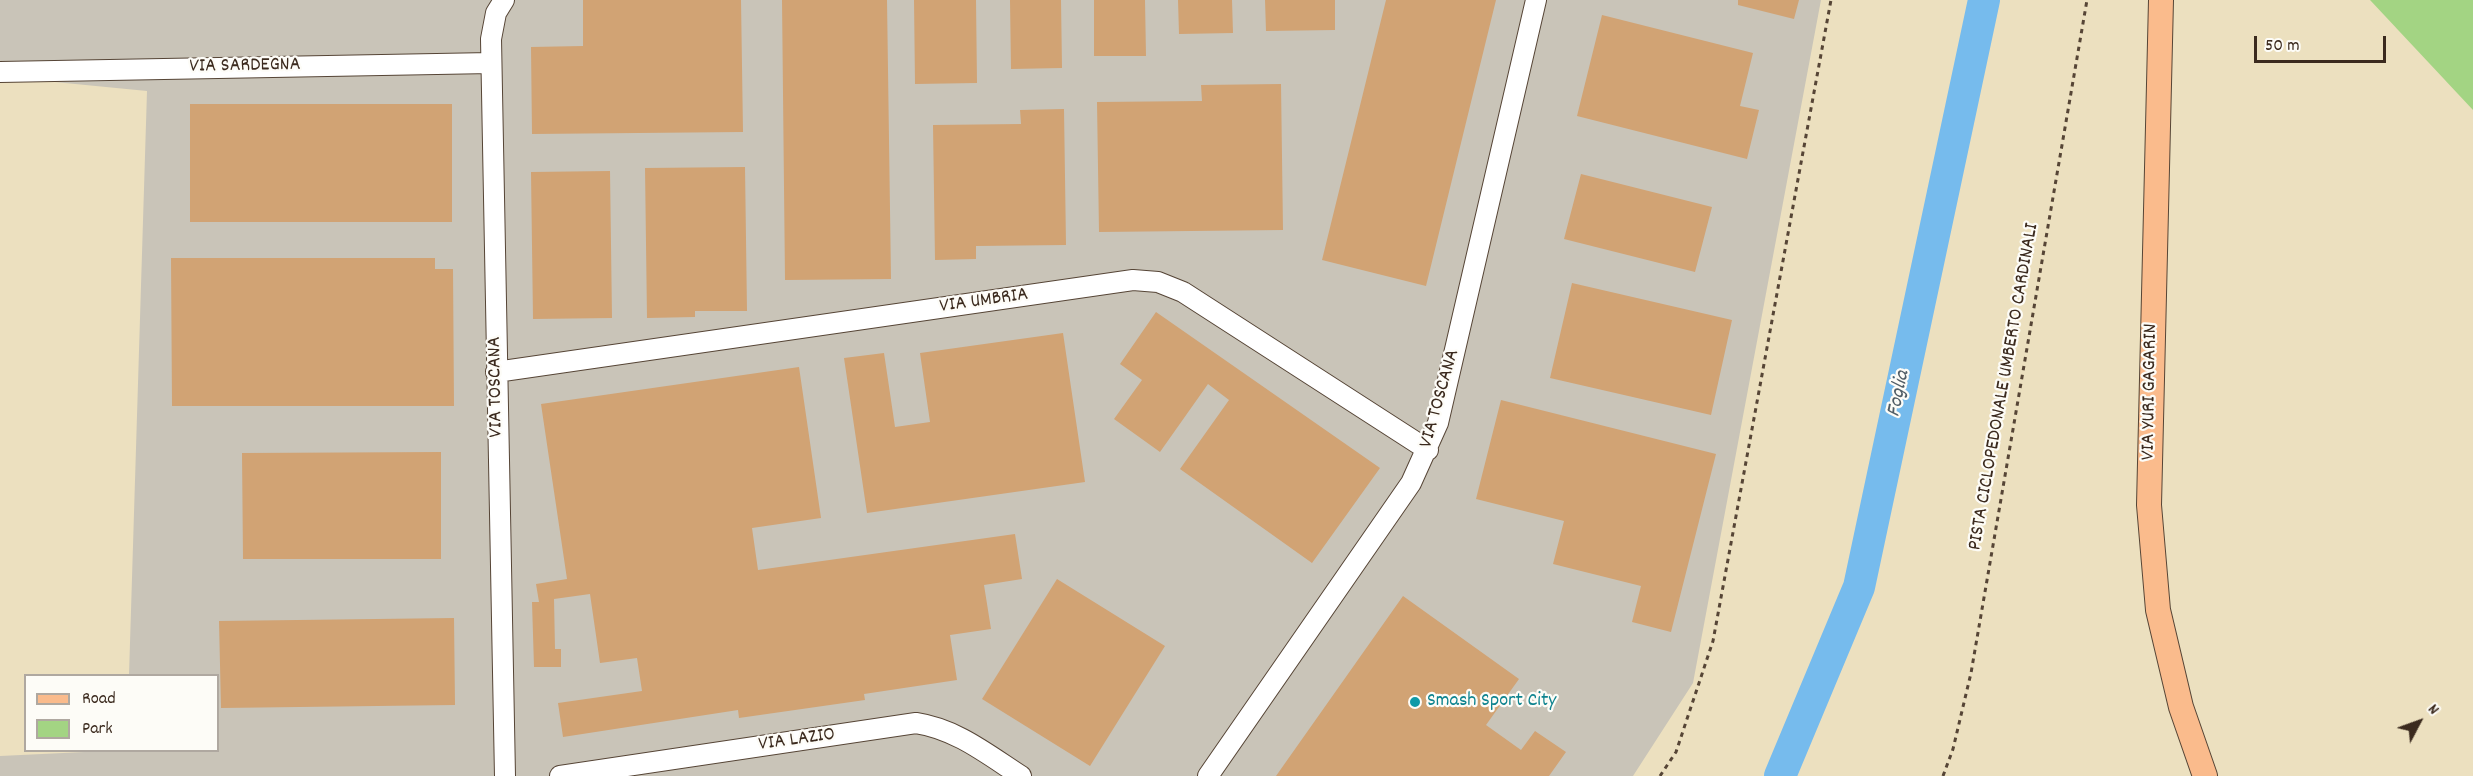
<!DOCTYPE html>
<html>
<head>
<meta charset="utf-8">
<style>
  body { margin:0 }
  #map { position:relative; width:2473px; height:776px; overflow:hidden; background:#ece0bf; font-family:Dekko,sans-serif }
  canvas { display:block }
  .legend { position:absolute; left:24px; top:674px; width:195px; height:78px; box-sizing:border-box; background:#fdfcf7; border:2px solid #afa8a0; margin:0; padding:8px 10px; list-style:none; font-size:18px; color:#3b2a1e }
  .legend li { display:flex; align-items:center; gap:12px; height:30px }
  .legend b { width:30px; border:2px solid #afa8a0 }
  .north { position:absolute; left:2389px; top:692px; width:60px; height:60px; -webkit-text-stroke:4px #fdfcf7; paint-order:stroke; rotate:49deg; font-size:16px; font-weight:700; line-height:24px; text-align:center; color:#3b2a1e }
  .north::after { content:''; display:block; margin:auto; width:21px; height:27px; background:#3b2a1e; clip-path:polygon(50% 0,100% 100%,50% 72%,0 100%) }
  .scale { position:absolute; left:2254px; top:36px; width:132px; height:27px; box-sizing:border-box; border:3px solid #3b2a1e; border-top:0; padding-left:8px; font-size:18px; line-height:21px; white-space:nowrap; color:#3b2a1e; -webkit-text-stroke:4px #fdfcf7; paint-order:stroke }
</style>
</head>
<body>
<div id="map">
<canvas width="2473" height="776"></canvas>
<ul class="legend">
<li><b style="height:8px;background:#fabb8c"></b>Road</li>
<li><b style="height:16px;background:#a3d483"></b>Park</li>
</ul>
<div class="north">N</div>
<div class="scale">50 m</div>
</div>
<script>
const context = document.querySelector('canvas').getContext('2d');
context.lineJoin = 'round';
function fill(path, color) {
  context.fillStyle = color;
  context.fill(path, 'evenodd');
}
function trace(path, color, width, dash) {
  context.strokeStyle = color;
  context.lineWidth = width;
  context.lineCap = dash ? 'butt' : 'round';
  context.setLineDash(dash || []);
  context.stroke(path);
}
function drawText(font, color, halo, rows, align = 'center') {
  context.font = font + ' Dekko,sans-serif';
  context.lineWidth = 4.5;
  context.setLineDash([]);
  context.textBaseline = 'middle';
  context.strokeStyle = halo;
  context.fillStyle = color;
  for (const [text, x, y, turn = 0] of rows) {
    context.save();
    context.translate(x, y);
    context.rotate((+turn || 0) * Math.PI / 180);
    context.textAlign = isNaN(turn) ? turn : align;
    if (halo) context.strokeText(text, 0, 0);
    context.fillText(text, 0, 0);
    context.restore();
  }
}
fill(new Path2D(`
  M0 0H1821L1693 683 1633 776H0V756L126 750H218V676L129 675 147 91 24 79H0Z`), '#c9c4b8');
fill(new Path2D(`
  M2370 0H2473V110Z`), '#a3d483');
trace(new Path2D(`
  M1780 776 1859 587 1984 0`), '#76bbed', 32);
fill(new Path2D(`
  M583 0H741L743 132 532 134 531 47 583 46Z
  M782 0H887L891 279 785 280Z
  M914 0H976L977 83 915 84Z
  M1010 0H1061L1062 68 1011 69Z
  M1094 0H1145L1146 56H1094Z
  M1178 0H1232L1233 33 1179 34Z
  M1265 0H1335V30L1266 31Z
  M1386 0H1496L1426 286 1322 260Z
  M1738 0H1799L1794 19 1738 5Z
  M1602 15 1753 53 1740 106 1759 110 1747 159 1577 116Z
  M1281 84 1283 230 1099 232 1097 102 1202 101 1201 85Z
  M190 104H452V222H190Z
  M1064 109 1066 245 976 246V259L935 260 933 125 1021 124 1020 110Z
  M745 167 747 311H695V317L647 318 645 168Z
  M610 171 612 318 533 319 531 172Z
  M1581 174 1712 207 1695 272 1564 239Z
  M171 258H435V269H453L454 406H172Z
  M1572 283 1732 320 1711 415 1550 378Z
  M1156 312 1380 468 1312 563 1180 469 1229 400 1208 384 1160 452 1114 419 1142 380 1120 364Z
  M1063 333 1085 482 867 513 844 358 884 353 895 427 930 422 920 353Z
  M799 367 821 518 752 528 758 570 1015 534 1022 579 984 585 991 629 950 635 957 680 864 694 865 700 739 718 738 710 563 737 558 703 642 691 637 658 600 663 590 594 554 599 555 649H561V667H534L532 602H539L536 584 567 579 541 404Z
  M1501 400 1716 454 1671 632 1632 622 1641 586 1553 564 1564 521 1476 499Z
  M441 452V559H243L242 453Z
  M1057 579 1165 646 1090 766 982 699Z
  M1403 596 1519 679 1486 725 1521 750 1535 731 1566 752 1549 776H1276Z
  M454 618 455 705 221 708 219 621Z`), '#d1a374');
const minor = new Path2D(`
  M504 0 496 13 491 39 505 776
  M0 72 491 63
  M496 372 1133 280 1158 282 1183 292 1428 450
  M560 776 916 723C956 729 987 754 1021 776
  M1208 776 1411 483 1438 423 1536 0`);
const major = new Path2D(`
  M2161 0 2149 505 2158 610 2181 707 2205 776`);
trace(minor, '#564536', 22);
trace(major, '#564536', 26);
trace(new Path2D(`
  M1660 776 1676 752 1713 641 1831 0
  M1943 776 1953 749 1971 673 2087 0`), '#564536', 3, [4.5, 4.5]);
trace(minor, '#fff', 20);
trace(major, '#fabb8c', 24);
for (const [x, y, r, color] of [
  [1415,702,6,"#0f9aa8"]
]) {
  const dot = new Path2D();
  dot.arc(x, y, r, 0, 2 * Math.PI);
  context.fillStyle = color;
  context.fill(dot);
  trace(dot, '#fdfcf7', 2);
}
drawText('20px', '#3b2a1e', '#fdfcf7', [
  ["VIA SARDEGNA",245,67,-1],
  ["VIA UMBRIA",984,302,-8],
  ["VIA TOSCANA",497,387,-91],
  ["PISTA CICLOPEDONALE UMBERTO CARDINALI",2005,387,-80],
  ["VIA YURI GAGARIN",2151,392,-89],
  ["VIA TOSCANA",1441,399,-74],
  ["VIA LAZIO",797,741,-8]
]);
drawText('20px', '#0d838f', '#fdfcf7', [
  ["Smash Sport City",1427,702]
], 'left');
drawText('italic 21px', '#505d66', '#fdfcf7', [
  ["Foglia",1900,394,-78]
]);
</script>
</body>
</html>
